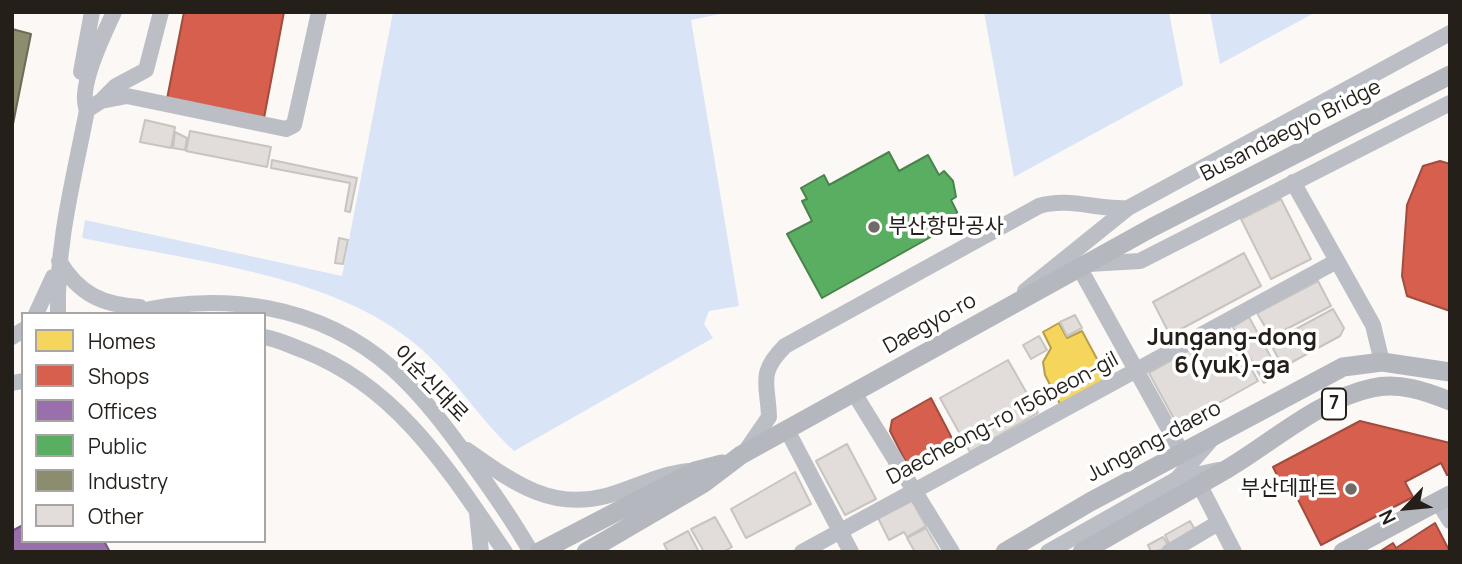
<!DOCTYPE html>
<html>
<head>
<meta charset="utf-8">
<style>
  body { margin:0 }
  #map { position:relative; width:1462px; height:564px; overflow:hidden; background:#fbf8f5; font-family:Manrope,sans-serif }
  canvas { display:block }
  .frame { position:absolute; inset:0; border:14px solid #251f1a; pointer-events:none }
  .legend { position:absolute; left:21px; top:312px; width:245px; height:231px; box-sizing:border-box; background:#fff; border:2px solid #a8a5a3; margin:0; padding:9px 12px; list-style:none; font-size:21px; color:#251f1a }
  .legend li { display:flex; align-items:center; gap:14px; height:35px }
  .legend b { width:35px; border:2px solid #a8a5a3 }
  .north { position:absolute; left:1371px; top:473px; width:70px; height:70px; -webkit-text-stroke:5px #fff; paint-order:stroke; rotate:244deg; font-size:19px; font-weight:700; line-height:28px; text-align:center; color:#251f1a }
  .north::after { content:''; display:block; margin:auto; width:24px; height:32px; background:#251f1a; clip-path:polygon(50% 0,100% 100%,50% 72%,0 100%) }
</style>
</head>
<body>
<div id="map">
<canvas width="1462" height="564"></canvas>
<div class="frame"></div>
<ul class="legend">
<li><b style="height:19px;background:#f6d55c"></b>Homes</li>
<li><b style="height:19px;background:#d6604d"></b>Shops</li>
<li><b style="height:19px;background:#9970ab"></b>Offices</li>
<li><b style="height:19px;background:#5aae61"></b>Public</li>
<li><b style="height:19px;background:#8c8c6e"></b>Industry</li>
<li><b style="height:19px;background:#e2ddda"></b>Other</li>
</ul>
<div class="north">N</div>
</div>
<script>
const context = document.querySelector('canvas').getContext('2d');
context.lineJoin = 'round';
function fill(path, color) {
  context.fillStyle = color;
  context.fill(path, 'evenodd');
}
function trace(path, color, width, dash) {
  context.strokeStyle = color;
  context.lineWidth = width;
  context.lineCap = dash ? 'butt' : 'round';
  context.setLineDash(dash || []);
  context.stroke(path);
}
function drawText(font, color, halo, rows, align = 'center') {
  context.font = font + ' Manrope,"Noto Sans KR",sans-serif';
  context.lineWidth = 7;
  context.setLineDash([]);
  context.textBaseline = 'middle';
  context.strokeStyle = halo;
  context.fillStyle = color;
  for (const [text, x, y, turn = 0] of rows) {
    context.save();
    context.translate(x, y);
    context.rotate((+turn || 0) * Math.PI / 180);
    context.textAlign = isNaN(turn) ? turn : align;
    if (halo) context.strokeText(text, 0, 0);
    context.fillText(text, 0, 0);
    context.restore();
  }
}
fill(new Path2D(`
  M393 12H729L691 20 739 306 709 311 704 324 713 338 514 451C476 416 452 372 409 339 325 273 186 260 82 238L85 220 342 276Z
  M984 12H1169L1183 85 1014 177Z
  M1210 12H1316L1220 64Z`), '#d9e5f6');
const homes = new Path2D(`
  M1059 323 1067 338 1082 331 1104 372 1102 385 1061 406 1045 375 1043 362 1051 348 1043 332Z`);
fill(homes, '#f6d55c');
trace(homes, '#b79e48', 2);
const shops = new Path2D(`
  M184 12H284L264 118 167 99Z
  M1440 161 1450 164V311L1407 296 1402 276 1407 205 1423 166Z
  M931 398 956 446 910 470 890 431 892 420Z
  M1360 421 1450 443V474L1447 475 1441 463 1405 482 1413 497 1321 545 1287 478 1280 481 1273 467Z
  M1435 523 1450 552 1382 550 1393 543 1396 548Z`);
fill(shops, '#d6604d');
trace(shops, '#a14c3e', 2);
const offices = new Path2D(`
  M23 525V541H104L110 552H12V531Z`);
fill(offices, '#9970ab');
trace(offices, '#765880', 2);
const public = new Path2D(`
  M889 152 899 171 928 155 939 175 944 171 953 181 956 197 951 200 961 220 822 298 787 234 812 221 802 201 807 199 801 188 824 175 829 185Z`);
fill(public, '#5aae61');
trace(public, '#4a834c', 2);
const industry = new Path2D(`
  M12 29 31 34 12 129Z`);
fill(industry, '#8c8c6e');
trace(industry, '#6d6b55', 2);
const building = new Path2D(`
  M145 120 175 127 171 148 140 142Z
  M190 131 271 147 267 167 186 151Z
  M175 132 187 138 185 150 173 148Z
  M272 160 357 178 350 212 345 211 350 183 271 168Z
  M1281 199 1311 259 1271 279 1241 219Z
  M339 238 348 240 343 264 335 263Z
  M1244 253 1261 286 1170 335 1153 302Z
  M1318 281 1331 306 1271 337 1257 313Z
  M1333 309 1344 328 1340 336 1283 367 1270 343Z
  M1075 315 1082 328 1067 336 1060 322Z
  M1249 317 1280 374 1264 383 1233 327Z
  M1229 328 1258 381 1178 426 1149 373Z
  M1039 336 1047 350 1031 359 1023 345Z
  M1008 360 1038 413 970 452 940 398Z
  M847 444 876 499 845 515 816 461Z
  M795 472 811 504 746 538 731 509Z
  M912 501 926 526 907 537 904 532 889 540 878 518Z
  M715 517 732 547 723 552H704L691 529Z
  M1190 521 1197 533 1171 547 1165 535Z
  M926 528 940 552H915L907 538Z
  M688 531 699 552H668L664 544Z
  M1163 537 1170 548 1151 552 1148 545Z`);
fill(building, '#e2ddda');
trace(building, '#c8c4c0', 2);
trace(new Path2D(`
  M81 72 92 12
  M103 99 116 86 146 70 161 12
  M87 110 101 101 127 96 286 129 294 125 319 12
  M1293 182 1373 325 1382 362
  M59 261C79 294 102 305 140 307
  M1088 264 1140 261 1450 103
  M1079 267 1182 453
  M1025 291 1128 208 1450 33
  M36 314 53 277
  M58 314C56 244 74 178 87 110 77 88 104 34 114 12
  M128 314C220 290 320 304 393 369 422 395 446 427 469 459 491 489 512 519 531 552
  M12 337 23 330
  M264 337C278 339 291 346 305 351 399 388 450 472 505 552
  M12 383 23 381
  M854 393 952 552
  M787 430 851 552
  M747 449 769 417C768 383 757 374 785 346L1039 206C1069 197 1098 210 1128 208
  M467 450C510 480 549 511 606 496 635 488 658 474 689 471
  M1177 479 1210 441
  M1199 484 1234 552
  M1438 502 1450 521
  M477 513 481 552
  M802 552 1335 262
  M1048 552 1177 479 1218 470
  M1169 552 1218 523`), '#bbbfc5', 16);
trace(new Path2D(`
  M539 552 695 471 722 464
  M586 552 704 483 741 455 1153 227 1450 75
  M1005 552 1090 502 1343 367 1382 362 1450 372
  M1082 552C1130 524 1179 497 1227 469 1271 443 1320 399 1372 388 1399 382 1425 391 1450 401
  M1343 552 1450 495`), '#b4b7bd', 19);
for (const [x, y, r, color] of [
  [874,227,7,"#706b67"],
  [1351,489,7,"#706b67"]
]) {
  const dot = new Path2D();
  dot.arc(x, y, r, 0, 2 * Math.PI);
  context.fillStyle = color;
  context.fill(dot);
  trace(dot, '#fff', 2.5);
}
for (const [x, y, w] of [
  [1334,404,24]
]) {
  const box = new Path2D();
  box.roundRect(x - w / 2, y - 15.5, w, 31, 5);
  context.fillStyle = '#fff';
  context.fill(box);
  trace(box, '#251f1a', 2);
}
drawText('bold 19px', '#251f1a', null, [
  ["7",1334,404]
]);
drawText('21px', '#251f1a', '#fff', [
  ["Busandaegyo Bridge",1291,131,-27],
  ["Daegyo-ro",930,324,-29],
  ["이순신대로",430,384,46],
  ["Daecheong-ro 156beon-gil",1003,419,-28],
  ["Jungang-daero",1154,442,-28]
]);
drawText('21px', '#251f1a', '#fff', [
  ["부산항만공사",888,227],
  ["부산데파트",1337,489,"right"]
], 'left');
drawText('bold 24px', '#251f1a', '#fff', [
  ["Jungang-dong",1232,338],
  ["6(yuk)-ga",1232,366]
]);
</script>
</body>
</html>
